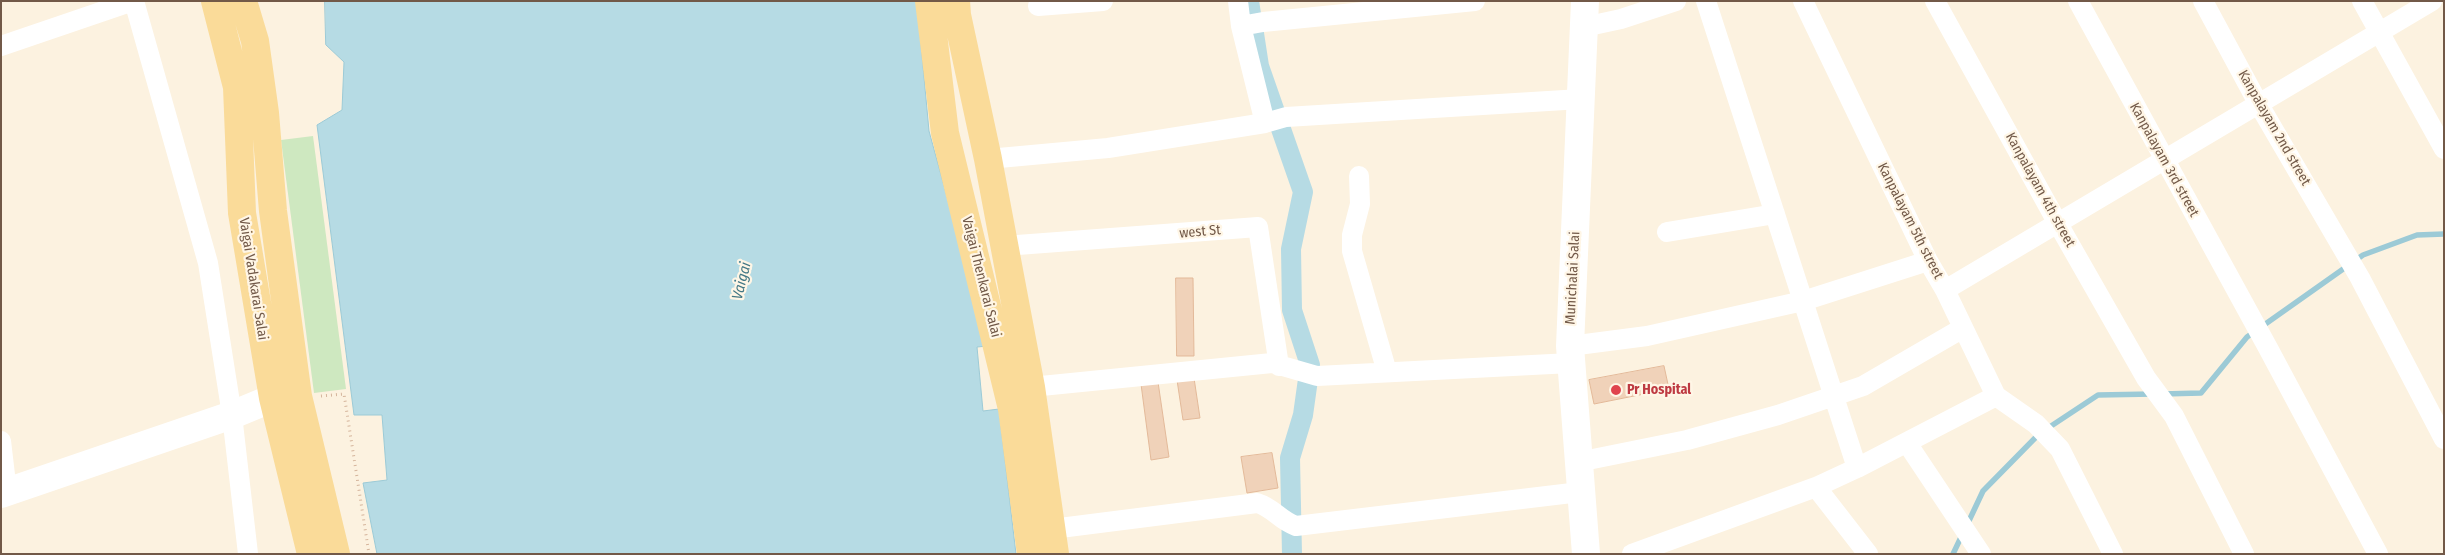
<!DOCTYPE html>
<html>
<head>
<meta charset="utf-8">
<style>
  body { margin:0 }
  #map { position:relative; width:2445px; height:555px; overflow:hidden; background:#fcf2e0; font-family:"Fira Sans Condensed",sans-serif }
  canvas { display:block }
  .frame { position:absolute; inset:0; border:2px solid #725948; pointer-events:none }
</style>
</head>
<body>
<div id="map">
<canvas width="2445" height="555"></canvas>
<div class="frame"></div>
</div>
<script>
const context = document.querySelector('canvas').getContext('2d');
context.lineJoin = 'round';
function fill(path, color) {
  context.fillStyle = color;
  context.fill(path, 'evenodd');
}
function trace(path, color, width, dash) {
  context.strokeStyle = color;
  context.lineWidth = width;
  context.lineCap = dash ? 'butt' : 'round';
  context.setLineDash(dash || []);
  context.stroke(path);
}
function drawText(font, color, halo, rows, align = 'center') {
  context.font = font + ' "Fira Sans Condensed",sans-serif';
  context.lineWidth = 4.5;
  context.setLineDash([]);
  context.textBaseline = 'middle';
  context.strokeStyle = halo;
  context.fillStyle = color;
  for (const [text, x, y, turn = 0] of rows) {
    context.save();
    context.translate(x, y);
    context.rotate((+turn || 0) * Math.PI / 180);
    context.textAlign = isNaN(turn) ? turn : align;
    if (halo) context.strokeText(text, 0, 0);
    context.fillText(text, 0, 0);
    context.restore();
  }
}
fill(new Path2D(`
  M313 136 346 389 314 393 281 140Z`), '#cee8c0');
const water = new Path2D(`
  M325 1H917L929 131 988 346 977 347 983 411 999 409 1016 554H377L363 483 387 480 382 415H354L317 125 342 110 344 62 326 45Z`);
fill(water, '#b6dbe4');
trace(water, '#9ccad6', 1);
trace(new Path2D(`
  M2162 394 2201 393 2247 337 2363 255 2417 235 2444 234
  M1967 525 1983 491 2039 434 2098 395 2153 394
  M1953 554 1963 533`), '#9ccad6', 5.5);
trace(new Path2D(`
  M1249 1 1259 66 1303 192 1291 249 1292 310 1310 365 1303 415 1290 458 1292 554`), '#b6dbe4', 20);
const building = new Path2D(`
  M1176 278H1193L1194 356H1177Z
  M1664 366 1669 389 1594 404 1589 380Z
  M1194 378 1200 418 1183 420 1177 380Z
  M1158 382 1169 457 1151 460 1141 384Z
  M1272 453 1278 488 1247 493 1241 457Z`);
fill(building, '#f0d2b9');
trace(building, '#e3b999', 1);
trace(new Path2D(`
  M321 396 344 394 369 554`), '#d5b59c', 3, [1, 4]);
trace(new Path2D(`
  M134 1 208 263 232 415 248 554
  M1238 1 1241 26 1265 123
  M1706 1 1857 468
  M1803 1 1928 261 1945 290 1996 396 2036 424 2060 449 2113 554
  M1935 1 2057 222 2146 378 2174 416 2244 554
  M2078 1 2268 348 2378 554
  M2203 1 2258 103 2360 278 2444 439
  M2362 1 2444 149
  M1038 6 1103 1
  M1241 26 1263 22 1475 1
  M1584 27 1621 19 1676 1
  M1 46 133 1
  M988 159 1108 148 1265 123 1286 117 1581 99
  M1359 176 1360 204 1352 235V251L1387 372
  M1667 232 1775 214
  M1004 246 1258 227 1279 366
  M1945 290 2432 1
  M1570 346 1647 336 1803 301 1928 261
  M1031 387 1272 363 1317 376 1571 363
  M1 441 7 492
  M1907 443 1981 554
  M1578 462 1687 440 1778 415 1863 386 1963 328
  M1816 487 1868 554
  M1052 529 1257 503C1274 508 1279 520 1296 526L1580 492
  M1632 554 1816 487 1857 468 1996 396`), '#fff', 20);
trace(new Path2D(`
  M1585 1 1570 346 1586 554
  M1 494 232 415 273 398 296 397`), '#fff', 28);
trace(new Path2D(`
  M215 1 237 87 242 213 273 398 311 554
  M243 1 255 41 265 113 273 211 298 396 336 554
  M929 1 945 133 1012 409 1031 554
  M956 1 957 15 988 159 1031 387 1055 554`), '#fadb99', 28);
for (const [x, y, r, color] of [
  [1616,390,6,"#e0444e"]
]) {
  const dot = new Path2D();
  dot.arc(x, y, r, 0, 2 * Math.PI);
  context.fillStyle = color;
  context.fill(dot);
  trace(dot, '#fff6e6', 2);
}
drawText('14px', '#725948', '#fff6e6', [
  ["Kanpalayam 2nd street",2274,128,60],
  ["Kanpalayam 3rd street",2164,160,61],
  ["Kanpalayam 4th street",2040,190,61],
  ["Kanpalayam 5th street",1910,221,63],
  ["west St",1200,232,-5],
  ["Vaigai Thenkarai Salai",981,277,76],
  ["Munichalai Salai",1573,278,-87],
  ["Vaigai Vadakarai Salai",253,279,81]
]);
drawText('bold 14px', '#be3a42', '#fff6e6', [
  ["Pr Hospital",1627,390]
], 'left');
drawText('italic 15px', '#427785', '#fff6e6', [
  ["Vaigai",742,281,-76]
]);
</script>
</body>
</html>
